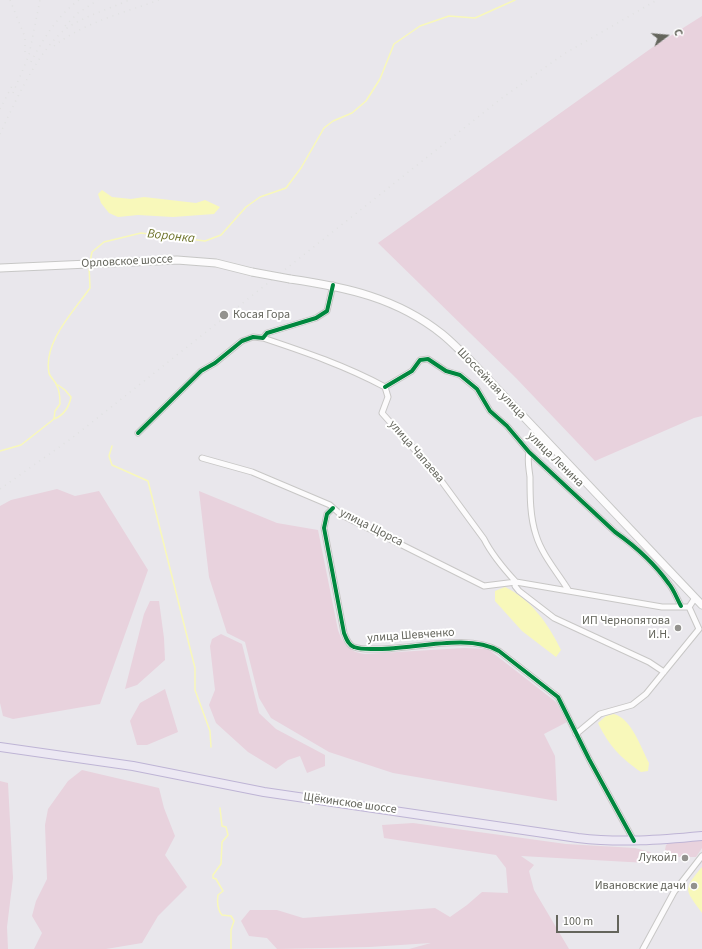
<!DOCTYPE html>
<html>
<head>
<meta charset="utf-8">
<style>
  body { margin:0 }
  #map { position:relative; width:702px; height:949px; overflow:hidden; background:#e9e7ec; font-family:"Source Sans 3",sans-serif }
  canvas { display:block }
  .north { position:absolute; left:646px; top:16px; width:40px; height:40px; -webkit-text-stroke:3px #fff; paint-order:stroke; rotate:74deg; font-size:11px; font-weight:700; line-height:16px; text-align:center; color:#64655c }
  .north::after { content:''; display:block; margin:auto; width:14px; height:18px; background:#64655c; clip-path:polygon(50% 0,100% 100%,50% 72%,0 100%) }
  .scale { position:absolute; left:556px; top:915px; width:63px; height:18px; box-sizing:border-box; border:2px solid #64655c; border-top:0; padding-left:5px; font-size:12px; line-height:14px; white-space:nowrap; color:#64655c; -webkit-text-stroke:3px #fff; paint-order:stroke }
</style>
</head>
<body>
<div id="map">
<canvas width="702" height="949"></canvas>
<div class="north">С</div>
<div class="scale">100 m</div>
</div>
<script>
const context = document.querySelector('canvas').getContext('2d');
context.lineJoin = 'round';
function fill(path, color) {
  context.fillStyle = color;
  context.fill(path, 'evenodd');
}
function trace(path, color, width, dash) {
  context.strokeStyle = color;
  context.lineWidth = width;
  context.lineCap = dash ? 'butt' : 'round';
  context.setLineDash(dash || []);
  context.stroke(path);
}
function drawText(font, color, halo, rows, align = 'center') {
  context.font = font + ' "Source Sans 3",sans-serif';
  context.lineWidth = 4;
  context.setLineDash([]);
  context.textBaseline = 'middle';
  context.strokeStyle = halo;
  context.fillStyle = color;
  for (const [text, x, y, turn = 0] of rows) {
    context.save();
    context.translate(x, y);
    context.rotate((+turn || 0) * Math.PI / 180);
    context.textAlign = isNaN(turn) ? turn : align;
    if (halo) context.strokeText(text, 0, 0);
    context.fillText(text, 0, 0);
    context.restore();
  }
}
fill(new Path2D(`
  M702 16V416L694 418 595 461 516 378 378 243 653 47Z
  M57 489 75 496 99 491 148 570 100 704 13 719 3 716 0 703V506L11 500Z
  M199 491 277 523 318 530 338 630C343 644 349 652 365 654L464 648 488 649 556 702 567 722 544 734 555 756 557 801 393 773 329 752 271 718 259 698 245 642 227 633 209 577Z
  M150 601H159L164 638 165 660 137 685 125 689 144 614Z
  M221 634 242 644 259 713 276 729 325 755V766L307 773 300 756 288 760 276 769 248 752 216 723 209 705 215 690 210 646 212 639Z
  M165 689 178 732 147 745H137L130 721 140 703Z
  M82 770 159 788 164 808 175 836 165 855 187 887 158 916 142 943 106 949H34L42 933 32 916 36 901 47 879 45 825 48 809 68 781Z
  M0 781 8 783 13 878 7 927 8 949H0Z
  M413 823 566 844 635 848 650 852 657 858 647 863 521 856 534 865 529 871 534 890 569 949H409L431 943 370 947 277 949 267 938 249 936 241 921 250 910H277L303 918 435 908 450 917 467 905 482 892 508 893 506 868 496 855 384 838 382 825Z
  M702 838V848L696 857H679L665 850 666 845 672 841Z`), '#e8d2dd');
fill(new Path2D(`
  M102 190 112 197 131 199 144 197 196 203 205 200 220 207 214 214 173 217 138 215 118 217 109 213 101 203 98 194Z
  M505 587C531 599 549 625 561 650L556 657 522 631 495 601V591Z
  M614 714C632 719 641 748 649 763L648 771 641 772C621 758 609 746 598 723L606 716Z
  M702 867V913C684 888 683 890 702 867Z`), '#f8f8ba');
trace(new Path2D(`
  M90 262 92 252 104 242 141 233 205 241 221 235 246 207 260 197 286 188 301 168 324 128 333 121 352 113 366 101 380 79 394 44 420 26 449 16 475 18 515 0
  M54 419C64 415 69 408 71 397L65 390 58 385
  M112 446 109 456 112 465 148 481 195 668V690L210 731 211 747
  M0 451 21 445 54 419 55 411 60 404C60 398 60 392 57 386 56 381 50 378 49 373 43 342 74 311 90 288L89 266
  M220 808 222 826 226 827 228 835 222 842 221 864 213 875V878L216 879 223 891 218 895C217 902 217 909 222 915L231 916 234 921 231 930V949`), '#f8f8ba', 1.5);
const minor = new Path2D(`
  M263 338C305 352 346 366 385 387L388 397 382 413 437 475 484 539C492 555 504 569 516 582
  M385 387 412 371 420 360 428 359 446 371 460 375 477 389 490 411 507 426 529 452 615 532C635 546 655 564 669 584 674 590 677 599 681 606
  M138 433 201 371 215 363 242 341 253 337 263 338 267 333 316 318 327 311 333 285
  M529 452C527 461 529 468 530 477 530 496 530 517 536 535 542 555 558 573 569 591
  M202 458 252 472 330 505 340 514 484 586 516 582 662 607H689L695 598
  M333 508 327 514 324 528 344 633C346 638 348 645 354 647 362 650 371 649 379 649 414 649 470 633 499 651L558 697 589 759 634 841
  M516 582 515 586 519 591 554 618 649 662 664 672
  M576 734 600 714 632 705 646 694 699 629 689 607
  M643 949 674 892 702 856`);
const secondary = new Path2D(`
  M0 268 177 260 216 263 252 272
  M290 279C346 287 397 298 442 334 452 342 460 351 469 359L702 605`);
const primary = new Path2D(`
  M0 747 133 766 264 792 578 838C620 843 660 840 702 836`);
trace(minor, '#c8c7c6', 7);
trace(secondary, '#c7c7c6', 9);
trace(primary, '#beb4d5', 10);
trace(minor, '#fcfbfc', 5);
trace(secondary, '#fcfbfc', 7);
trace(primary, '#ece8f3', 8);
trace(new Path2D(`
  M10 0 25 37V54
  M65 26 78 13 98 0
  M54 46C85 22 123 13 159 0
  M31 62C43 39 58 15 79 0
  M13 93 29 55 40 0
  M0 109 12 86
  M0 134C15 102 40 45 70 26 88 15 109 9 129 0
  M0 489 72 438 502 98 564 54 657 0`), '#e0e1e1', 1.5, [1, 5]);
const secondaryBridge = new Path2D(`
  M252 272 290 279`);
trace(secondaryBridge, '#c7c7c6', 9, []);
trace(secondaryBridge, '#fcfbfc', 7);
trace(new Path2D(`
  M385 387 412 371 420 360 428 359 446 371 460 375 477 389 490 411 507 426 529 452 615 532C635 546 655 564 669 584 674 590 677 599 681 606
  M138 433 201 371 215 363 242 341 253 337 263 338 267 333 316 318 327 311 333 285
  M333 508 327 514 324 528 344 633C346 638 348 645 354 647 362 650 371 649 379 649 414 649 470 633 499 651L558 697 589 759 634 841`), '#00873e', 4);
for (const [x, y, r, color] of [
  [224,315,5,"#93928e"],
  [678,628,4,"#93928e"],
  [685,858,4,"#93928e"],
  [694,886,4,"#93928e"]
]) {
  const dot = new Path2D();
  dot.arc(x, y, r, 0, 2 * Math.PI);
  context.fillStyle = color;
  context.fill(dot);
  trace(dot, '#fff', 1.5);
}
drawText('12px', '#64655c', '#fff', [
  ["Орловское шоссе",127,262,-3],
  ["Шоссейная улица",491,384,46],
  ["улица Чапаева",416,452,49],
  ["улица Ленина",555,460,44],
  ["улица Щорса",371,528,27],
  ["улица Шевченко",411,636,-4],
  ["Щёкинское шоссе",350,804,8]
]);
drawText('12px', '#64655c', '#fff', [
  ["Косая Гора",233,315,"left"],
  ["ИП Чернопятова",670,621],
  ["И.Н.",670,635],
  ["Лукойл",677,858],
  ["Ивановские дачи",686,886]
], 'right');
drawText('italic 13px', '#6f752c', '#fff', [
  ["Воронка",171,237,6]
]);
</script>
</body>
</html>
